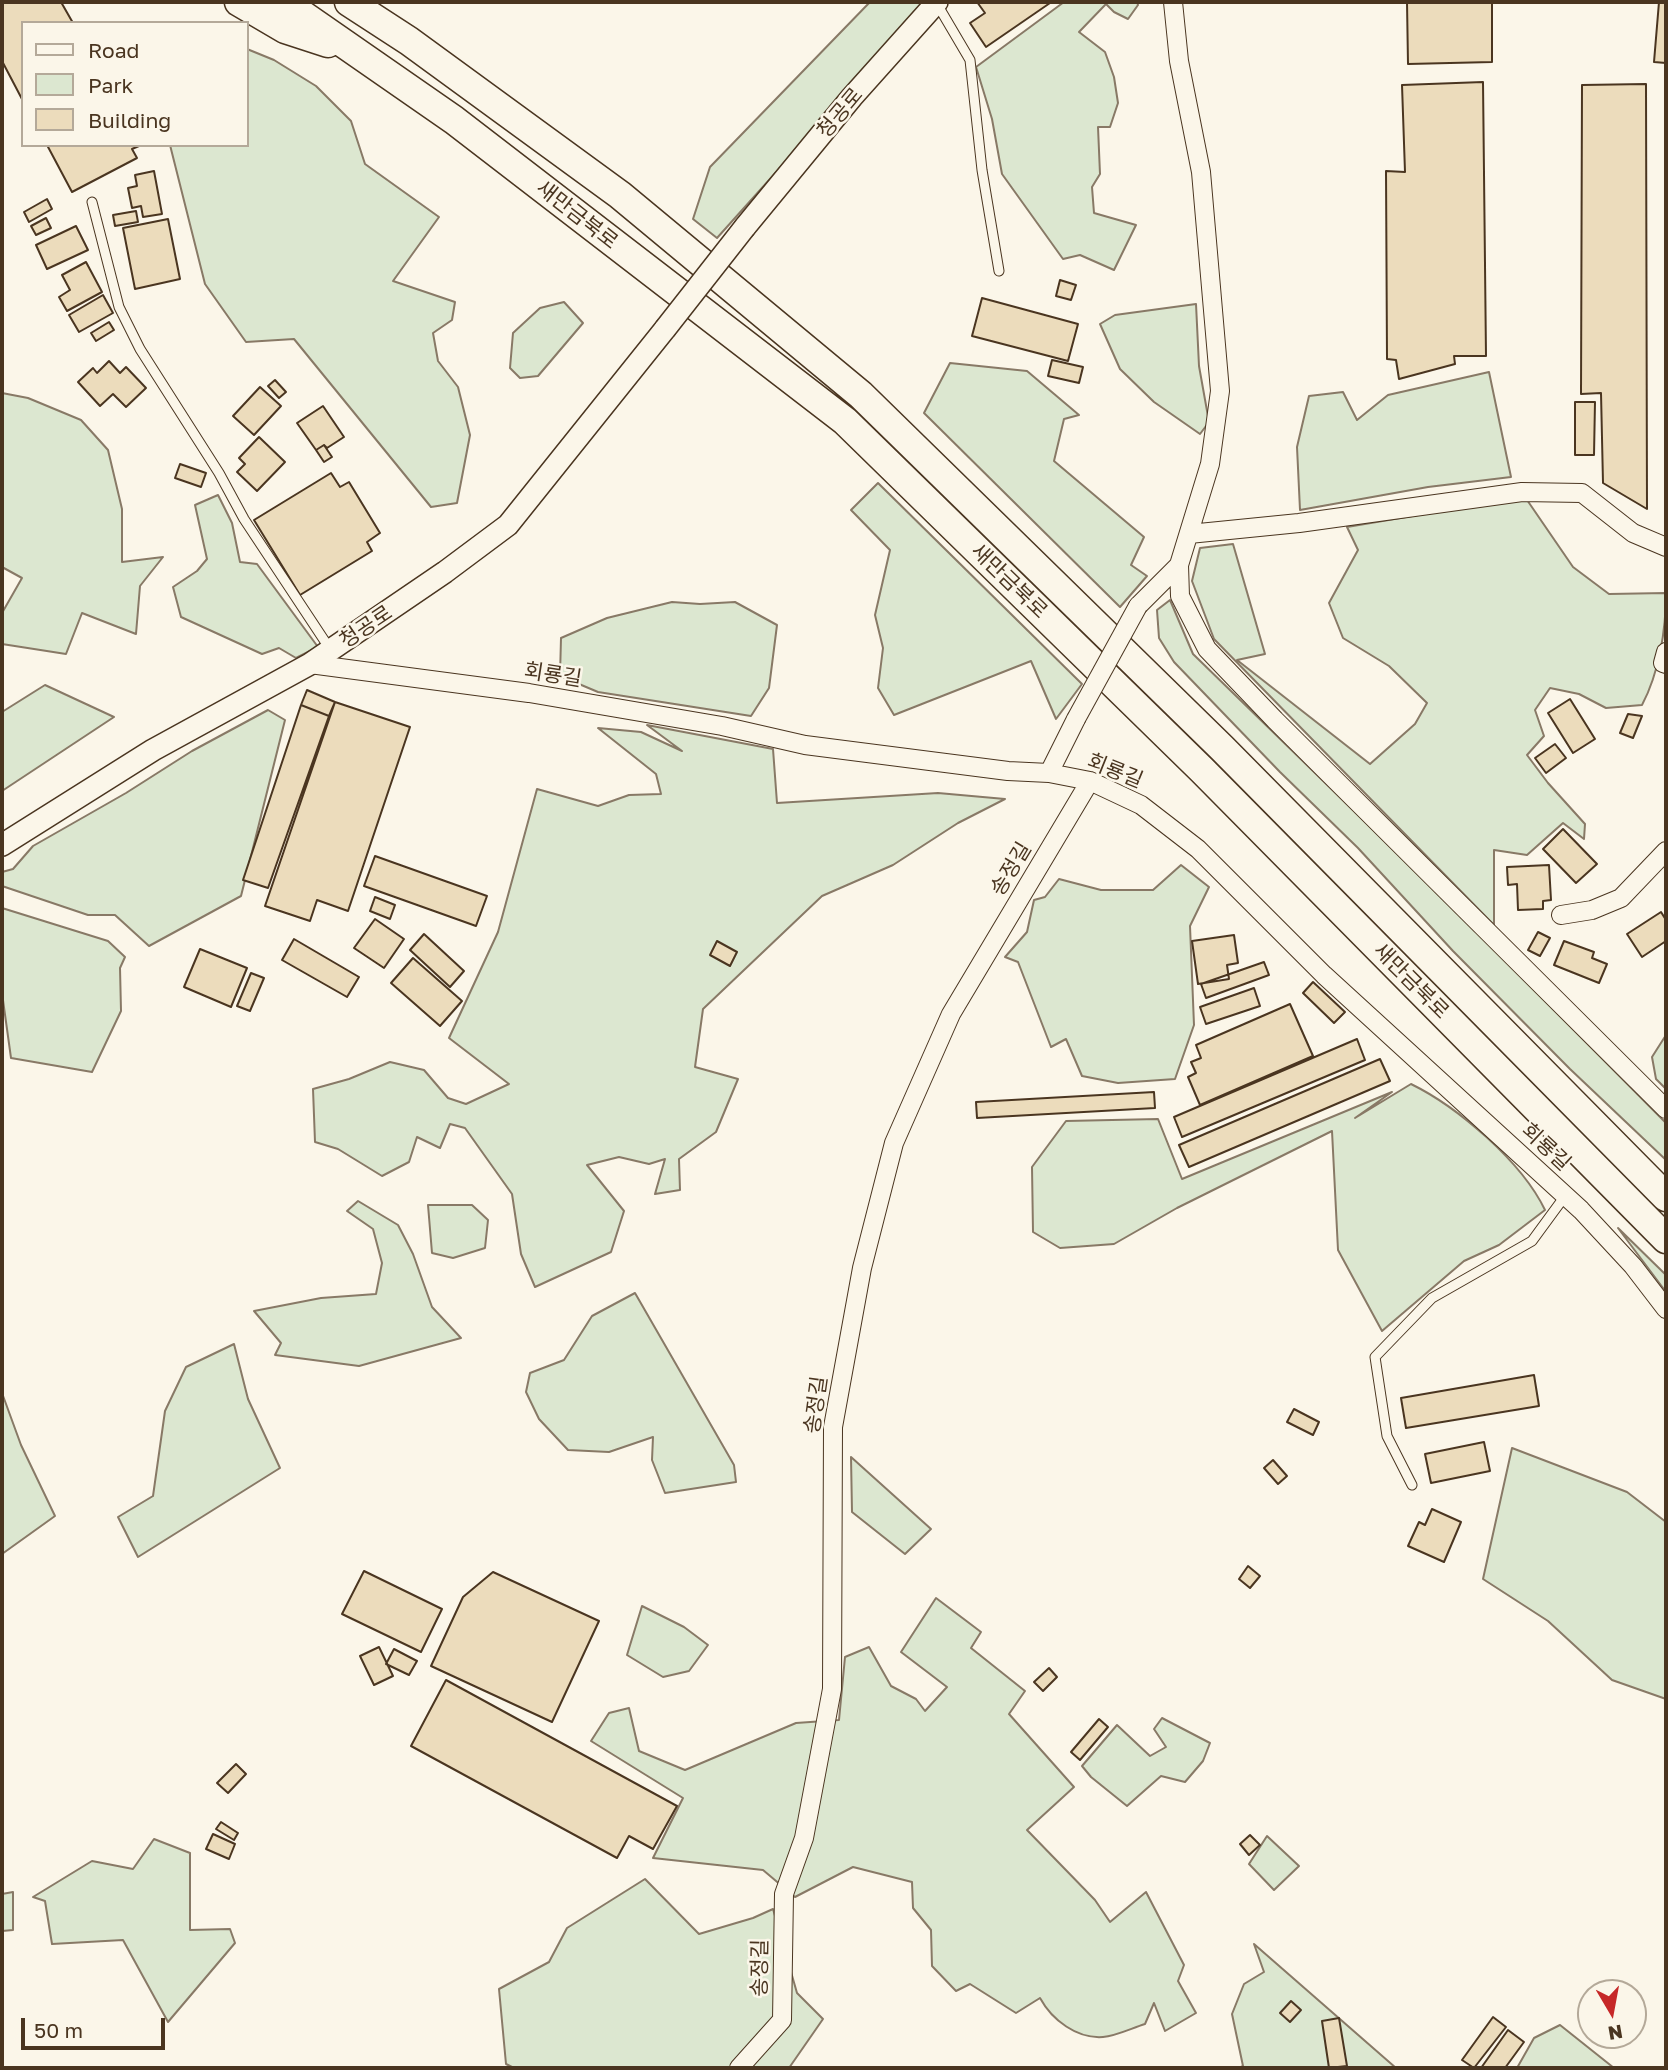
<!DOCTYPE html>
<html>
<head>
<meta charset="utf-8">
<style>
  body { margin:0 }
  #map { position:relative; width:1668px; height:2070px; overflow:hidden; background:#fbf6e9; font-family:"Golos Text",sans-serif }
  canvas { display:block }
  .frame { position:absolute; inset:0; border:4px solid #4a3520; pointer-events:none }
  .legend { position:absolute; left:21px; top:21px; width:228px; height:126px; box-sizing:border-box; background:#fbf6e9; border:2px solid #b4a999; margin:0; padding:9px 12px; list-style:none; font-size:21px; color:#4a3520 }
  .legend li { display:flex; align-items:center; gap:14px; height:35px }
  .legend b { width:35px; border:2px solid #b4a999 }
  .north { position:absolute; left:1577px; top:1979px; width:70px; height:70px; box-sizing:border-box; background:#fbf6e9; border:2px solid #b4a999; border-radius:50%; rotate:170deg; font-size:19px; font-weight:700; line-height:28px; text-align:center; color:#4a3520 }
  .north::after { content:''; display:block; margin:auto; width:24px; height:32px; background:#c62828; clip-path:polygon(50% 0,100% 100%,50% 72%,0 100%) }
  .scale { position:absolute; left:21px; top:2018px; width:144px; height:32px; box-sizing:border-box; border:4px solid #4a3520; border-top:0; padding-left:9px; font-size:21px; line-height:24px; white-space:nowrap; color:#4a3520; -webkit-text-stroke:5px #fbf6e9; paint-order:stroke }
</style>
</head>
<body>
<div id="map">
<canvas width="1668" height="2070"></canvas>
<div class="frame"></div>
<ul class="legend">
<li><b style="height:9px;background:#fbf6e9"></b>Road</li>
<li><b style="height:19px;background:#dce7d0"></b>Park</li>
<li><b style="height:19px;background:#ecdcbc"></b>Building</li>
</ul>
<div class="north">N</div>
<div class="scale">50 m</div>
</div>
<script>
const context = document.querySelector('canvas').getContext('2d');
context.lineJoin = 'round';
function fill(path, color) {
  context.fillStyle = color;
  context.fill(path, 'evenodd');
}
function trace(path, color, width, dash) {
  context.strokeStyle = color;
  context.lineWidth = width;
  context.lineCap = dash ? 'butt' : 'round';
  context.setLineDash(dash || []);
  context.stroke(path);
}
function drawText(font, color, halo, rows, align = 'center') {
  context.font = font + ' "Golos Text","Noto Sans KR",sans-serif';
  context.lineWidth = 5;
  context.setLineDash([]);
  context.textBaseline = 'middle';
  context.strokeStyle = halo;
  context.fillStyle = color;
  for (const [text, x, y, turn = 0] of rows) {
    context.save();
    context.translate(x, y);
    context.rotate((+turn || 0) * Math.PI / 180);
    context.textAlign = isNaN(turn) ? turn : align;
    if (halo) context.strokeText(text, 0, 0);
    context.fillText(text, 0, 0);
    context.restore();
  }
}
const green = new Path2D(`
  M870 2H929L717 238 693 219 710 167Z
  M1064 2H1137L1138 5 1128 19 1114 12 1106 4 1079 32 1105 52 1114 77 1118 103 1110 127H1098L1100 174 1092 187 1094 213 1136 225 1114 270 1080 255 1063 259 1002 174 992 119 976 67Z
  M247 49 274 60 316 86 351 121 365 164 439 217 393 281 455 302 452 320 433 333 438 361 458 387 470 435 457 503 431 507 294 339 246 342 205 284 170 145H247Z
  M564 302 583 323 538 376 520 378 510 368 513 333 540 308Z
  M1196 304 1199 366 1209 422 1200 434 1154 402 1120 369 1100 324 1115 315Z
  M950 363 1027 371 1079 415 1064 419 1054 461 1144 537 1131 565 1147 576 1120 607 924 413Z
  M1489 372 1511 477 1428 487 1300 510 1297 447 1309 396 1343 392 1357 420 1388 395Z
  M2 393 28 398 81 420 108 450 122 509V562L163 557 140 586 136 634 82 613 66 654 2 644V613L22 578 2 567Z
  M878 483 1082 684 1056 719 1031 661 894 715 878 688 883 648 875 615 890 550 851 510Z
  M218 495 232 523 240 562 257 564 318 647 296 658 279 648 262 654 181 617 173 587 197 571 207 559 195 505Z
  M1525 497 1573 567 1609 594 1666 593C1666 630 1659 673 1642 705L1606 708 1579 694 1550 688 1535 710 1544 736 1527 755 1548 783 1585 824 1584 839 1563 823 1527 855 1494 850V925L1214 639 1192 581 1200 548 1233 544 1265 654 1237 660 1370 764 1415 724 1427 703 1389 666 1343 638 1329 603 1358 550 1347 527Z
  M1170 600 1193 654 1429 884 1666 1123V1160L1570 1069 1453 951 1358 848 1280 772 1174 662 1159 638 1157 610Z
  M672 602 700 604 735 602 777 625 769 688 751 716 598 692 560 676 561 638 607 618Z
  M45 685 114 717 2 791V712Z
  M268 710 285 720 241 896 149 946 115 915H88L2 886V872L13 869 33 846 126 793 192 751Z
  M647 725 773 749 777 803 938 793 1005 799 958 823 893 865 822 896 703 1009 695 1067 738 1079 716 1132 679 1159 680 1190 655 1194 665 1159 649 1164 619 1157 587 1165 624 1211 611 1252 535 1287 521 1254 512 1194 465 1128 450 1124 440 1148 417 1137 409 1162 382 1176 338 1149 315 1142 313 1089 349 1079 390 1062 424 1070 448 1098 466 1104 509 1084 449 1038 498 932 537 789 598 806 629 795 661 794 656 774 598 728 641 732 682 751Z
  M1181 865 1209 887 1190 926 1194 1025 1175 1079 1118 1083 1082 1076 1066 1039 1051 1047 1018 962 1005 957 1027 932 1034 900 1045 897 1059 879 1101 890H1153Z
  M2 908 108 941 125 957 120 968 121 1011 92 1072 11 1058 2 993Z
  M1666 1035V1089L1656 1079 1652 1057Z
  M1411 1084C1458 1107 1522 1162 1545 1210L1499 1245 1464 1261 1382 1331 1338 1250 1332 1131 1177 1208 1114 1244 1060 1248 1033 1232 1032 1167 1066 1121 1158 1119 1182 1179 1392 1092 1355 1118Z
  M358 1201 398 1225 413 1254 432 1307 461 1338 359 1366 275 1355 281 1343 254 1311 321 1298 376 1294 382 1263 373 1229 347 1211Z
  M428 1205H472L488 1220 485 1248 453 1258 432 1253Z
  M1618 1228 1666 1275V1292Z
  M635 1293 734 1465 736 1482 665 1493 652 1460 653 1437 609 1452 568 1450 539 1419 526 1392 530 1373 564 1360 592 1316Z
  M234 1344 248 1399 280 1468 138 1557 118 1517 153 1496 165 1411 186 1367Z
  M2 1393 21 1445 55 1516 2 1554Z
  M1512 1448 1627 1492 1666 1522V1699L1612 1680 1548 1621 1483 1579Z
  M851 1457 931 1529 905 1554 852 1512Z
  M936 1598 981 1632 971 1648 1025 1691 1009 1714 1074 1787 1027 1830 1095 1900 1110 1922 1146 1892 1184 1965 1178 1981 1196 2013 1165 2031 1154 2003 1145 2024C1132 2028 1116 2036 1103 2037 1077 2039 1052 2020 1040 1998L1016 2013 970 1984 956 1991 932 1966 931 1930 913 1908 912 1882 853 1867 795 1897 763 1870 653 1858 683 1798 591 1741 609 1713 629 1708 639 1751 685 1770 796 1723 839 1720 845 1657 869 1647 891 1686 916 1699 925 1711 947 1687 901 1652Z
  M642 1606 684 1627 708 1645 689 1671 663 1677 627 1655Z
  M1162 1718 1210 1743 1203 1761 1185 1782 1161 1776 1127 1806 1091 1777 1082 1766 1117 1725 1150 1756 1166 1747 1154 1729Z
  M1267 1836 1299 1866 1274 1890 1249 1864Z
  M154 1839 190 1853V1930L230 1929 235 1943 168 2022 123 1940 52 1944 45 1901 33 1897 92 1861 133 1869Z
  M645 1879 699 1934 753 1918 773 1909 797 1993 823 2019 789 2068H514L506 2064 499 1989 549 1962 567 1928Z
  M13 1892V1930L2 1931V1894Z
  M1254 1944 1396 2068H1239L1243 2066 1232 2014 1244 1984 1264 1972Z
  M1560 2025 1614 2068H1517L1534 2038Z`);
fill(green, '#dce7d0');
trace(green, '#887966', 2);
const building = new Path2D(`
  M2 2H61L73 23H23V101L2 61Z
  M977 2H1049L1050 3 986 47 970 23 985 13Z
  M1407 2H1492V62L1408 64Z
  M1659 2H1666V63L1654 62Z
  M1483 82 1486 356H1454L1455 364 1399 379 1396 360 1387 359 1386 171 1405 172 1402 85Z
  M1646 84 1647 509 1603 483 1601 393 1581 394 1582 85Z
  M47 145H139V146L132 149 137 158 72 192Z
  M154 171 162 214 143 217 141 206 132 208 128 188 137 186 135 175Z
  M47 199 52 209 29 222 24 212Z
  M136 211 138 222 115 226 113 215Z
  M46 218 51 228 36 235 31 226Z
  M168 219 180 279 135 289 123 228Z
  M76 226 88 250 47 269 36 245Z
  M86 262 102 292 67 311 59 297 70 290 62 275Z
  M1060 280 1076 285 1071 300 1056 296Z
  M103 295 113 313 79 332 69 315Z
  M982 298 1078 324 1068 361 972 336Z
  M109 322 114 330 96 341 91 333Z
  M1052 360 1083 367 1079 383 1048 376Z
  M109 361 120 373 126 367 146 388 126 407 113 394 100 406 78 382 93 368 97 373Z
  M275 380 286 392 279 398 268 386Z
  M260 387 281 406 254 435 233 416Z
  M1575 402H1595L1594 455H1575Z
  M323 406 344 437 327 448 324 445 316 450 297 423Z
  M259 437 285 462 257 491 237 472 245 464 239 458Z
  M324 445 332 457 324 462 316 450Z
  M180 464 206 473 201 487 175 478Z
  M331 473 340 487 349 482 380 533 367 542 372 551 300 595 254 520Z
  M307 690 335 702 329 716 301 705Z
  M1570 699 1595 739 1573 753 1548 713Z
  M335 702 410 727 348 911 317 900 310 921 265 906Z
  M301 705 329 716 268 888 243 880Z
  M1628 714 1642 716 1633 738 1620 733Z
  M1555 744 1566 758 1546 773 1535 758Z
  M1563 829 1597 864 1576 883 1543 849Z
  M375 856 487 896 476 926 364 886Z
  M1549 865 1551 900 1543 901V909L1518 910 1517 884 1508 885 1507 867Z
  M375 897 395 905 390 919 370 911Z
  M1661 912 1666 920V941L1642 957 1627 934Z
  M375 919 404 939 384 968 354 948Z
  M1538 932 1550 938 1540 956 1528 950Z
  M424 934 464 971 450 987 410 950Z
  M1234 935 1238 963 1227 965 1229 979 1198 984 1192 941Z
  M294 939 359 977 347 997 282 960Z
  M717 941 737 952 730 966 710 955Z
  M1564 941 1594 952 1592 958 1607 964 1599 983 1554 965Z
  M200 949 247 968 231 1007 184 987Z
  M413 958 462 1001 440 1026 391 983Z
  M1264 962 1269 975 1206 998 1201 984Z
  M251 973 264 978 250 1011 237 1006Z
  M1313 982 1345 1012 1334 1023 1303 993Z
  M1254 988 1260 1006 1206 1024 1200 1007Z
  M1290 1004 1313 1056 1200 1105 1188 1077 1196 1073 1191 1062 1201 1058 1196 1045Z
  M1357 1039 1365 1060 1182 1137 1174 1117Z
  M1380 1059 1390 1081 1189 1167 1179 1145Z
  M1154 1092 1155 1108 977 1118 976 1102Z
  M1534 1375 1539 1406 1406 1428 1401 1398Z
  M1294 1409 1319 1422 1313 1435 1287 1422Z
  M1484 1442 1490 1471 1431 1483 1425 1454Z
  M1273 1460 1287 1476 1278 1484 1264 1468Z
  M1432 1509 1461 1522 1444 1562 1408 1546 1419 1522 1425 1525Z
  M1248 1566 1260 1576 1250 1588 1239 1579Z
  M364 1571 442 1609 421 1652 342 1614Z
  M493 1572 599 1621 552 1722 431 1666 463 1597Z
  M379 1647 393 1676 374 1685 360 1656Z
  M394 1649 417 1661 409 1675 386 1664Z
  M1049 1668 1057 1677 1043 1691 1034 1682Z
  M446 1680 677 1806 653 1849 629 1836 617 1858 411 1746Z
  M1099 1719 1108 1727 1080 1760 1071 1752Z
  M236 1764 246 1774 228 1793 217 1783Z
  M221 1822 238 1833 234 1840 216 1829Z
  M213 1834 235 1844 229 1859 206 1849Z
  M1250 1835 1260 1845 1249 1855 1240 1844Z
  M1291 2001 1301 2010 1290 2022 1280 2013Z
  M1493 2017 1506 2027 1474 2068 1462 2060Z
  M1339 2018 1347 2066 1329 2068 1322 2021Z
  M1508 2030 1524 2042 1505 2068H1481Z`);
fill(building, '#ecdcbc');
trace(building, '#4a3520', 2);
const service = new Path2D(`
  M937 4 970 60 982 170 999 271
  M92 202 119 307 140 349 219 473 244 519 330 649
  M1412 1485 1387 1436 1375 1357 1432 1298 1532 1241 1565 1196`);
const minor = new Path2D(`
  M1173 2 1179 61 1201 172 1220 391 1210 464 1179 565 1180 596 1207 649 1275 720 1666 1109
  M1189 534 1299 523 1522 492 1582 493 1633 533 1666 547
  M1138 606 1179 565
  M1666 652 1663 663 1666 664
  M310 664 529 693 722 726 805 745 1008 771 1049 773 1090 781 1141 805 1198 849 1324 975 1581 1210 1633 1266 1666 1309
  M1049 773 1076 719
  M1561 915 1592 910 1621 898 1666 851
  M739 2068 782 2020 784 1894 804 1838 832 1689 833 1427 862 1268 894 1143 951 1014 1090 781`);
const tertiary = new Path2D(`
  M745 227 852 97 937 2
  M2 845 153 750 310 664 445 572 508 525 665 329`);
const trunk = new Path2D(`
  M239 2 285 29 328 43
  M284 2 454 120 845 421 1202 770 1666 1239
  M349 2 409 41 620 195 861 395 1222 748 1666 1197`);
trace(service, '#4a3520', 11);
trace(minor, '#4a3520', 20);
trace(tertiary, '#4a3520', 24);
trace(trunk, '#4a3520', 31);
trace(service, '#fbf6e9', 9);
trace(minor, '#fbf6e9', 18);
trace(tertiary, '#fbf6e9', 21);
trace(trunk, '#fbf6e9', 28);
const minorBridge = new Path2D(`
  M1076 719 1138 606`);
const tertiaryBridge = new Path2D(`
  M665 329 745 227`);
trace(minorBridge, '#4a3520', 20, []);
trace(tertiaryBridge, '#4a3520', 24, []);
trace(minorBridge, '#fbf6e9', 18);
trace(tertiaryBridge, '#fbf6e9', 21);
drawText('21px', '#4a3520', '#fbf6e9', [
  ["청공로",840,113,-50],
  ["새만금북로",577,215,38],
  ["새만금북로",1009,581,44],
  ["청공로",366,627,-34],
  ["회룡길",553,675,9],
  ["회룡길",1115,771,22],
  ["송정길",1011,869,-59],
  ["새만금북로",1411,981,45],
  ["회룡길",1546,1147,43],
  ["송정길",816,1405,-82],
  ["송정길",760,1968,-89]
]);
</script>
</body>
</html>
